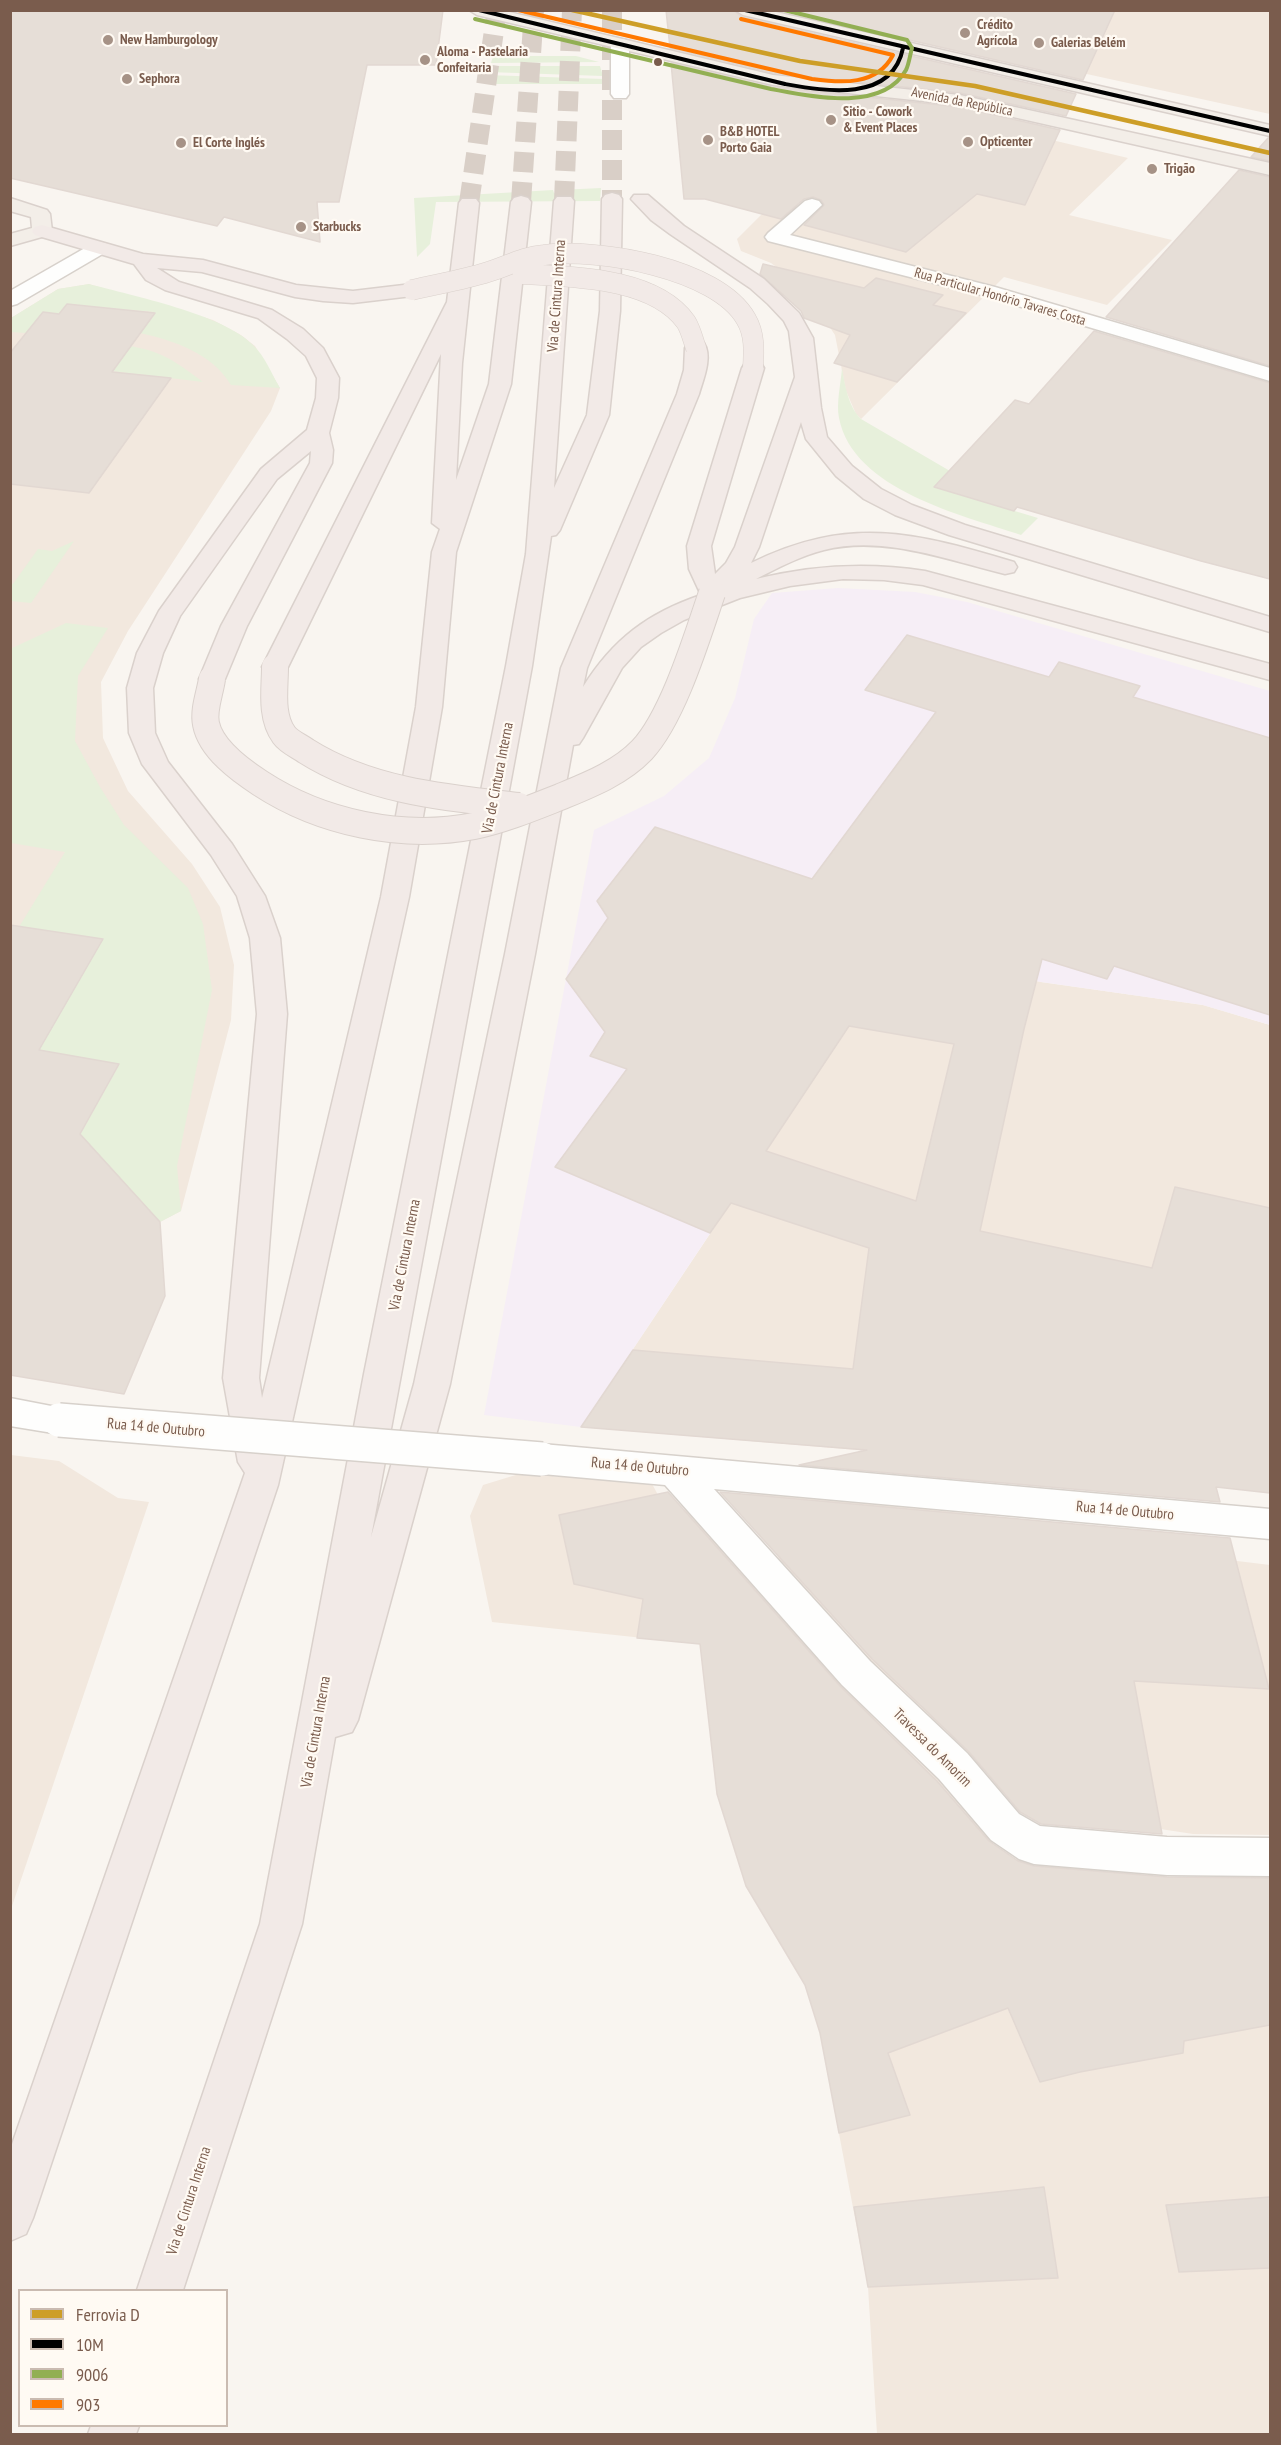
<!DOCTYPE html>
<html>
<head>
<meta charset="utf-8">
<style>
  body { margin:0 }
  #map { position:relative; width:1281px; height:2445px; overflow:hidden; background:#f9f5f0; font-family:"PT Sans Narrow",sans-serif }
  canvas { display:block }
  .frame { position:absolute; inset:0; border:12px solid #7a5c4d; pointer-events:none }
  .legend { position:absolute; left:18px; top:2289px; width:210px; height:138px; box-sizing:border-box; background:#fffaf3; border:2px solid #cabbb1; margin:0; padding:8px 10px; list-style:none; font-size:18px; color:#7a5c4d }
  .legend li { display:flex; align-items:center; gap:12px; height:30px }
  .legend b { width:30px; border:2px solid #cabbb1 }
</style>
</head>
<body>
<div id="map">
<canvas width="1281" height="2445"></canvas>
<div class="frame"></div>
<ul class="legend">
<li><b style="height:8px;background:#cd9e27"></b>Ferrovia D</li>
<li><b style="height:8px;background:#000"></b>10M</li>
<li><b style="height:8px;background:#92af53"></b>9006</li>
<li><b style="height:8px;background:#ff7900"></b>903</li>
</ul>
</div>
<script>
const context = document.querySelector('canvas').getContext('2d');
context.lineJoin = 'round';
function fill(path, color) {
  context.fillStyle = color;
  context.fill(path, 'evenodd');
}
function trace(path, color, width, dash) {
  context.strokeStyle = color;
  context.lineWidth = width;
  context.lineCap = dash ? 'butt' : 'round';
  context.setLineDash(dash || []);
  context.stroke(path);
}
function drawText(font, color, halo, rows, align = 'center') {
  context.font = font + ' "PT Sans Narrow",sans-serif';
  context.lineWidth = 4.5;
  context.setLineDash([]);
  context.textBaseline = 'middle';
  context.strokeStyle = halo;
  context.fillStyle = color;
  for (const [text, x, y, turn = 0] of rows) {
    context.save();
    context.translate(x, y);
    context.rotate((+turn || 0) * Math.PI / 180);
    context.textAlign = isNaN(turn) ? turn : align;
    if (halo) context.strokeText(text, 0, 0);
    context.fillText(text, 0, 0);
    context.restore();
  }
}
fill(new Path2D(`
  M798 11H1270V114Z
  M946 115 1128 158 1069 215 1172 240 1107 305 1004 277 861 419 856 414 846 391 835 335 815 305 792 279 771 263 741 251 737 239 768 208 782 211 861 185Z
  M89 284 213 320 241 335 255 346 280 388 271 411 128 631 101 682 103 738 128 791 192 864 220 907 234 965 231 1020 181 1211 160 1222 124 1393 11 1375V318L58 289Z
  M886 970 996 972 1041 982 1203 1005 1270 1025V1493L1001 1462 581 1427Z
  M11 1455 59 1461 118 1498 149 1502 11 1909Z
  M519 1474 651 1482 670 1517 694 1504 912 1737 1005 1860 1058 1858 1133 1863 1143 1895 1221 1901 1251 1873H1270V2434H877L868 2287 820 2033 805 1985 782 1945 700 1644 492 1622 470 1516 483 1485Z
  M754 1490 999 1517 1090 1543 1270 1565V1835L1193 1834 1082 1817 1020 1800 934 1730 792 1578 742 1503Z`), '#f2e8de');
fill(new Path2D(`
  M838 588 915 592 967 602 1270 691V1025L1203 1005 1041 982 996 972 886 970 581 1427 484 1415 594 830 664 796 709 758 735 698 754 619 772 593Z`), '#f6eef6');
fill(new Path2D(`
  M493 56H576L599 62 491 63Z
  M490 66H600L603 76 488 72Z
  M487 75 604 79 606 84H484Z
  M601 188 600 201 436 202 430 244 417 257 414 198 553 190 554 193 559 192V190Z
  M89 284C133 296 223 314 253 345 265 356 272 375 280 388L231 385C213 354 173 340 140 333L154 312 67 304 59 314 43 312 26 333 11 332V318L58 289Z
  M130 346C164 352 176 362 203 382L111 371Z
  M842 368C845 385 848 406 861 419L950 471 935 487 1038 518 1021 535C962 515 853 490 839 418 836 403 841 383 842 368Z
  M74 541 31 603 11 601V584H13L38 549 52 551Z
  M66 623 108 628 78 676 75 741 100 787 124 825 188 888 203 924 212 990 177 1166 181 1211 160 1222 33 1219 119 1065 39 1050 103 939 19 927 65 852 11 843 10 649Z`), '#e7f0db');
const building = new Path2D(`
  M443 10 436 65H367L339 202H317L320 242 224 217 217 226 10 178V11Z
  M666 10H733L742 17 1076 94 1066 116 960 93 773 73 670 48Z
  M779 10H1115L1083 80Z
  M671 63 772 87 960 107 1060 130 1025 205 977 194 906 252 804 225 824 205 821 200 813 197 804 199 781 219 705 199H684Z
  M1268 138H1270V161L1251 157Z
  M1239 170 1270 177V366L1106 317Z
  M763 264 864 288 876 278 943 295 933 305 966 313 897 382 834 363 850 335 804 318 801 311 760 274Z
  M67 304 155 313 112 372 171 378 89 493 10 484V353L43 312 59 314Z
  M1094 331 1270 383V579L1201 561 1017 507 1014 511 934 487 1015 400 1029 404Z
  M907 635 1049 677 1059 662 1140 686 1133 697 1270 738V1015L1114 966 1107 979 1042 959 1024 1029 980 1231 1152 1268 1175 1187 1270 1208V1493L1216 1487 1220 1502 799 1465 867 1450 581 1427 633 1350 853 1369 869 1248 731 1203 710 1233 555 1167 627 1069 590 1056 605 1032 566 979 608 918 597 901 655 827 812 879 936 712 865 690ZM849 1026 954 1044 916 1201 766 1151Z
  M10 925 103 939 39 1050 119 1064 80 1134 160 1222 165 1296 124 1394 10 1375Z
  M668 1492 840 1686 937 1781 989 1841 1018 1861 1034 1866 1167 1877 1270 1878V2025L1184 2041 1183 2053 1080 2072 1040 2082 1008 2008 888 2053 910 2115 839 2133 820 2033 805 1985 746 1886 717 1794 700 1644 637 1638 643 1599 574 1584 559 1515Z
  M720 1492 1230 1538 1269 1689 1134 1681 1162 1834 1041 1824 1020 1812 969 1752 872 1659Z
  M1044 2187 1058 2278 868 2287 854 2207Z
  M1270 2197V2268L1179 2272 1166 2205Z`);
fill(building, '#e6ded7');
trace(building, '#e2d8d2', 1.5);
trace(new Path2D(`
  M612 10V199
  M564 201 572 10
  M521 202 534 10
  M469 203 497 10`), '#d9cfc7', 20, [20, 10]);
const minor = new Path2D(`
  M620 39 626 40 629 44V94L626 98H614L611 94V44L614 40Z
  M812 199 819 201 822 205 790 235 995 287 1270 368V381L981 295 768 241 765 237 768 233 805 201Z
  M99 242 106 244 109 248 106 252 17 304 10 306V291L92 244Z
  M10 1398 72 1410 77 1420 72 1430 59 1434 10 1426Z
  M542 1444 1270 1509V1539L714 1489 870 1661 967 1753 1019 1814 1040 1826 1167 1837 1270 1838V1876L1167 1875 1034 1864 1019 1859 991 1840 939 1779 842 1685 665 1485 542 1474 529 1469 524 1459 529 1449Z`);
const major = new Path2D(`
  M469 10H501L773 75 960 95 1270 163V175L960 105 773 85 477 15Z
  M735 10H767L1270 125V136L743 15Z
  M10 198 47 210 50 214 52 231 49 235 10 246V234L32 228 31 217 10 211Z`);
const highway = new Path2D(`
  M612 193 619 195 622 199 620 311 609 415 560 530 556 535 551 536 532 666 371 1537 414 1384 505 954 561 668 677 394 684 370 685 348 688 343 696 342 704 343C713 357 703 380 699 394L587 668 583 687C613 639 648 613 701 595L689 569 687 546 742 368 745 363 753 361 761 363 764 368 711 546 715 574 726 563 735 547 795 377 789 331 784 321 768 304 750 288 670 234 651 220 631 199 634 195H648L684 226 764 279 799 313 813 338 821 408 827 437 852 466 881 489 912 505 965 525 1270 617V632L949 535 895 515 864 499 836 476 806 439 801 422 759 547 751 563C849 515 914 532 1014 562L1017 567 1014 572 1005 574C947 560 884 535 824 550 800 556 778 568 756 579 813 565 867 562 925 571L1270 664V680L923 585 884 580 843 579 790 586 740 598 684 620 661 633 641 647 622 668 583 738 579 744 573 745 535 954 450 1384 358 1720 352 1732 335 1737 302 1924 183 2290H137L260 1924 364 1374 506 666 526 554 554 201 557 197H571L574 201 554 488 587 415 600 311 602 199 605 195Z
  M521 196 528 198 531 202 511 384 456 552 442 707 409 897 278 1485 33 2218 26 2234 10 2241V2150L245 1473 238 1462 223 1378 257 1014 250 938 237 896 211 855 142 764 129 733 127 688 137 653 159 611 261 469 307 430 316 398 317 378 306 356 287 339 258 318 165 290 146 280 134 264 35 235 32 231 35 227 42 225 143 254 203 260 296 285 353 291 412 284 419 286 422 290 419 294 412 296 353 303 323 301 295 297 202 272 157 268 179 282 272 310 303 329 323 348 339 378 338 398 329 433 333 450 332 463 247 626 225 679 221 684 212 687 203 684 199 679 221 626 310 463 311 451 277 479 180 616 163 653 153 688 155 733 168 762 232 844 265 896 280 938 287 1014 259 1378 262 1398 381 897 416 707 432 552 440 529 432 523 441 354 288 667 284 672 275 675 266 672 262 667 447 302 459 203 462 199H476L479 203 462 363 456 480 489 384 511 202 514 198Z
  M91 2426H139L136 2434H88Z`);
trace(minor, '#d7d1cb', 3);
trace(major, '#dad1cc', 3);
trace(highway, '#dad1cc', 3);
fill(minor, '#fefefd');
fill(major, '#f3eee8');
fill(highway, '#f2eae7');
const minorBridge = new Path2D(`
  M59 1420 542 1459`);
const highwayBridgeFar1 = new Path2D(`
  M523 274C573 277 654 277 686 322 691 330 693 340 696 348
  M412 290C437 284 463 280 488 272 508 266 522 257 544 255 598 248 717 268 746 319 755 334 754 351 753 368`);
const highwayBridge = new Path2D(`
  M275 667C275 688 270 716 284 735 289 742 299 746 306 751 369 791 447 798 519 806
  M212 679C210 693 203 710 206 724 211 749 240 770 260 783 321 823 402 840 474 826 503 820 532 808 560 797 589 785 620 773 642 750 673 717 697 637 712 593`);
trace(minorBridge, '#d7d1cb', 36, []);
trace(highwayBridgeFar1, '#dad1cc', 21, []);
trace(highwayBridge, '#dad1cc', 28, []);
trace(minorBridge, '#fefefd', 33);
trace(highwayBridgeFar1, '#f2eae7', 20);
trace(highwayBridge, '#f2eae7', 26);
trace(new Path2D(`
  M479 10 785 84C825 91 892 103 903 48
  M745 10 1270 131`), '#000', 4);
trace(new Path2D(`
  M475 19 771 89C809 96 882 113 906 70 909 64 910 55 912 48L907 40 784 10`), '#92af53', 4);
trace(new Path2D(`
  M518 10 812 79C841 83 877 86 893 55L741 19`), '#ff7900', 4);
trace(new Path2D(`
  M572 10 800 61 975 86 1270 153`), '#cd9e27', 4.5);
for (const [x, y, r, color] of [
  [965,33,6,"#a69286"],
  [108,40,6,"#a69286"],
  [1039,43,6,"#a69286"],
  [425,60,6,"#a69286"],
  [658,62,5,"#7a5c4d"],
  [127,79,6,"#a69286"],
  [831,120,6,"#a69286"],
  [708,140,6,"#a69286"],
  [968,142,6,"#a69286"],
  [181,143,6,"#a69286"],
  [1152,169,6,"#a69286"],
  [301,227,6,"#a69286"]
]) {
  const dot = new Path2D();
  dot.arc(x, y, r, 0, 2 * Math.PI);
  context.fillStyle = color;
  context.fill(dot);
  trace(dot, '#fffaf3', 2);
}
drawText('bold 14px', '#7a5c4d', '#fffaf3', [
  ["Crédito",977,25],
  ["Agrícola",977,41],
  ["New Hamburgology",120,40],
  ["Galerias Belém",1051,43],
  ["Aloma - Pastelaria",437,52],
  ["Confeitaria",437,68],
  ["Sephora",139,79],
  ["Sitio - Cowork",843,112],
  ["& Event Places",843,128],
  ["B&B HOTEL",720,132],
  ["Porto Gaia",720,148],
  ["Opticenter",980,142],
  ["El Corte Inglés",193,143],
  ["Trigão",1164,169],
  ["Starbucks",313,227]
], 'left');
drawText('14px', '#7a5c4d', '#fffaf3', [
  ["Avenida da República",962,102,11],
  ["Rua Particular Honório Tavares Costa",1000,297,16]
]);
drawText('15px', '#7a5c4d', '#fffaf3', [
  ["Via de Cintura Interna",557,296,-86],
  ["Via de Cintura Interna",498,778,-79],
  ["Via de Cintura Interna",405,1255,-79],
  ["Rua 14 de Outubro",156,1428,5],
  ["Rua 14 de Outubro",640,1467,5],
  ["Rua 14 de Outubro",1125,1511,5],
  ["Via de Cintura Interna",316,1732,-80],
  ["Travessa do Amorim",932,1748,45],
  ["Via de Cintura Interna",189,2201,-72]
]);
</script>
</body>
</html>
